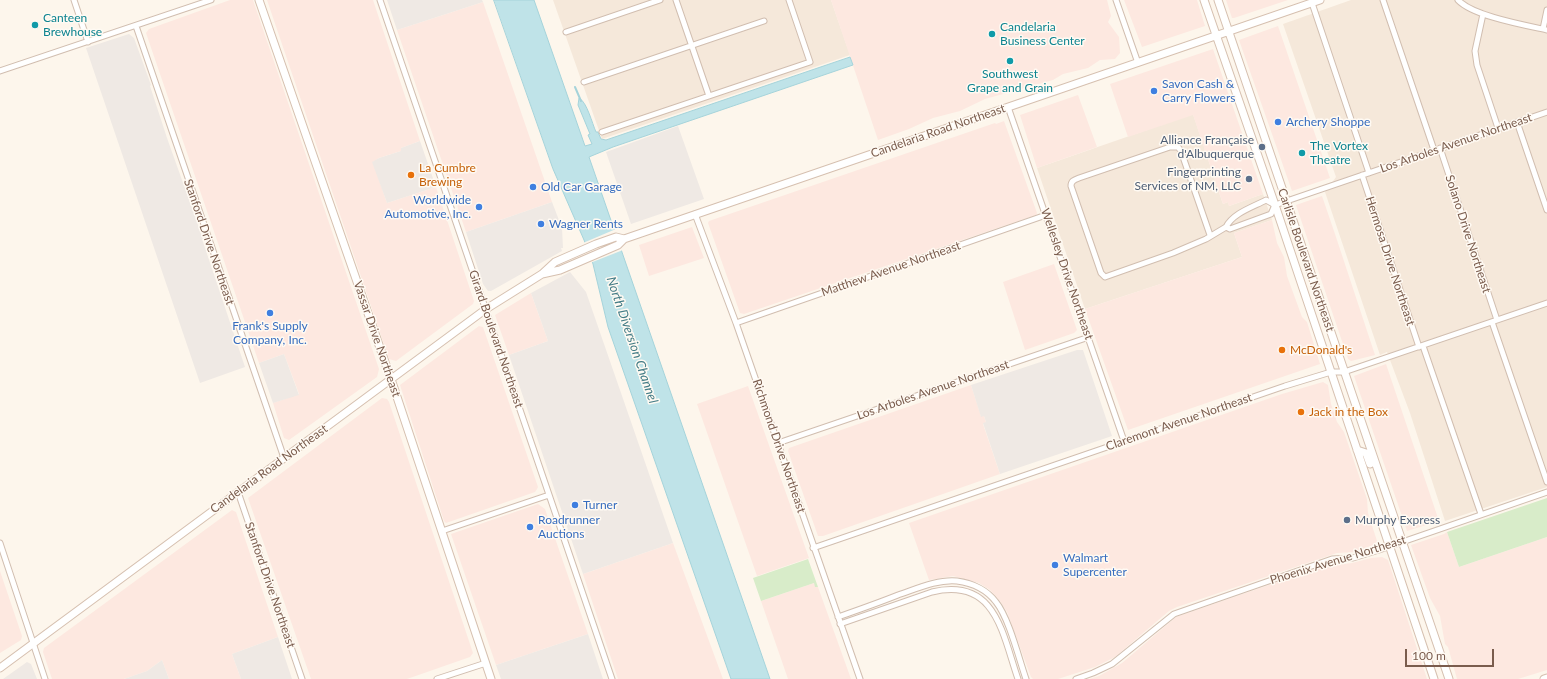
<!DOCTYPE html>
<html>
<head>
<meta charset="utf-8">
<style>
  body { margin:0 }
  #map { position:relative; width:1547px; height:679px; overflow:hidden; background:#fdf6ec; font-family:Lato,sans-serif }
  canvas { display:block }
  .scale { position:absolute; left:1405px; top:649px; width:89px; height:18px; box-sizing:border-box; border:2px solid #7a5c4d; border-top:0; padding-left:5px; font-size:12px; line-height:14px; white-space:nowrap; color:#7a5c4d; -webkit-text-stroke:3px #fffaf3; paint-order:stroke }
</style>
</head>
<body>
<div id="map">
<canvas width="1547" height="679"></canvas>
<div class="scale">100 m</div>
</div>
<script>
const context = document.querySelector('canvas').getContext('2d');
context.lineJoin = 'round';
function fill(path, color) {
  context.fillStyle = color;
  context.fill(path, 'evenodd');
}
function trace(path, color, width, dash) {
  context.strokeStyle = color;
  context.lineWidth = width;
  context.lineCap = dash ? 'butt' : 'round';
  context.setLineDash(dash || []);
  context.stroke(path);
}
function drawText(font, color, halo, rows, align = 'center') {
  context.font = font + ' Lato,sans-serif';
  context.lineWidth = 3;
  context.setLineDash([]);
  context.textBaseline = 'middle';
  context.strokeStyle = halo;
  context.fillStyle = color;
  for (const [text, x, y, turn = 0] of rows) {
    context.save();
    context.translate(x, y);
    context.rotate((+turn || 0) * Math.PI / 180);
    context.textAlign = isNaN(turn) ? turn : align;
    if (halo) context.strokeText(text, 0, 0);
    context.fillText(text, 0, 0);
    context.restore();
  }
}
fill(new Path2D(`
  M553 0H831L850 55 602 139Z
  M1351 0H1547V487L1445 521 1410 413 1387 352 1380 355 1325 192 1336 177 1283 24Z
  M1193 114 1223 204 1228 202 1229 206 1263 194 1272 220 1234 233 1242 257 1085 309 1037 168Z`), '#f5e8da');
fill(new Path2D(`
  M230 0H253L379 369 377 377 289 440 284 438 273 403 299 394 284 354 259 363 146 33 149 29Z
  M267 0H373L420 141 401 148V151L379 158 373 162 387 203 436 187 474 301 473 304 396 361 389 359Z
  M831 0H1107L1111 16 1108 22 1119 37 1120 53 1115 59 1100 60 1088 68 1063 74 1053 80 985 99 960 111 933 118 909 129 878 140Z
  M1124 0H1197L1205 26 1142 47Z
  M1226 0H1288L1234 18H1232Z
  M483 2 552 202 466 232 397 30Z
  M1278 26 1330 178 1292 191 1239 40Z
  M1213 49 1263 194 1229 206 1228 202 1223 204 1193 115 1128 137 1110 84Z
  M1078 95 1097 147 1037 168 1020 115Z
  M1004 121 1037 213 1036 215 744 314 740 313 708 223 709 221 995 123 996 124Z
  M1322 196 1335 234 1375 355 1351 361 1348 359 1296 205Z
  M1272 220 1277 243 1284 257 1287 276 1302 317 1307 322 1320 364 1128 430 1085 309 1242 257 1234 233Z
  M692 227 704 258 649 276 639 245Z
  M1054 264 1077 330 1074 333 1025 350 1003 282Z
  M531 293 548 341 509 355 495 315Z
  M479 326 483 327 538 487 537 489 535 492 446 523 444 521 400 385Z
  M1386 364 1439 521 1407 531 1354 376Z
  M1323 382 1328 385 1331 404 1337 422 1344 432 1367 499 1368 513 1377 541 1376 544 1354 552 1337 553 1177 607 1169 611 1115 657 1095 667 1058 679H1033L1031 677 1007 612 1000 601 990 590 979 583 953 576 929 580 909 523 1282 394Z
  M971 385 981 416H984L986 422 983 424 1000 474 823 536H818L788 451 789 448Z
  M748 386 809 558 757 576 697 404Z
  M382 398 387 399 389 402 473 653 470 657 407 679H311L248 498Z
  M538 504 545 509 588 634 496 665 451 534Z
  M232 510 236 512 278 637 232 654 241 679H169L162 660 147 671 124 679H52L43 652 44 648Z
  M1447 532 1459 567 1547 537V670L1518 679H1457L1448 647 1445 644 1440 616 1430 598 1411 545 1444 534Z
  M673 543 723 679H618L583 574Z
  M1382 557 1388 560 1427 679H1089L1099 676 1122 663 1176 617 1321 567 1352 563 1371 558Z
  M0 571 22 636 21 640 0 653Z
  M814 583 816 587H818L851 679H788L761 601Z`), '#fde8e0');
fill(new Path2D(`
  M387 0H482L483 2 397 30Z
  M129 34 134 38 151 85 150 86 167 138 203 239H202L245 367 200 383 86 48Z
  M678 126 704 199 631 224 606 152Z
  M420 141 436 187 387 203 372 162 379 158 401 151V148Z
  M552 202 562 228 563 248H561L562 251 491 291H488L483 284 466 232Z
  M570 272 586 292 673 543 583 574 509 355 548 341 531 293Z
  M1077 350H1083L1112 436 1000 474 983 423 986 422 984 416 981 417 971 385Z
  M284 354 299 395 273 403 259 363Z
  M588 634 603 679H501L496 665Z
  M278 637 292 679H241L232 654Z
  M162 660 169 679H124L147 671Z
  M27 662 31 664 37 679H3Z`), '#efe9e4');
fill(new Path2D(`
  M1547 498V537L1459 567 1447 532Z
  M808 559 818 587H815L814 583 761 601 753 578Z`), '#d8ecc9');
const water = new Path2D(`
  M494 0H534L585 146 592 144 588 135 590 134 578 105 579 98C587 102 592 123 596 132H598L601 139 606 140 850 57 853 65 613 147 589 157 770 679H731L608 327 593 264 584 240 553 169Z`);
fill(water, '#bfe3e8');
trace(water, '#a5d3da', 1);
fill(new Path2D(`
  M616 229 623 250 590 263 583 243Z`), '#fdf6ec');
trace(new Path2D(`
  M575 87 581 101`), '#a5d3da', 2);
const street = new Path2D(`
  M74 0 88 42
  M380 0 612 679
  M676 0 709 96 810 62 789 0
  M1116 0 1138 63
  M1383 0 1434 150
  M1458 0C1473 16 1524 25 1547 30
  M1312 3 1369 173
  M1483 14 1475 51 1477 65 1498 128
  M136 26 284 458
  M1543 29 1547 10
  M566 32 660 0
  M0 71 211 0
  M584 82 764 21
  M1008 107 1124 441
  M1517 122 1547 210
  M602 132 709 96
  M1440 148 1497 320
  M1362 175 1419 347
  M1266 200 1275 205 1271 214 1230 229 1226 227C1233 213 1253 207 1266 200Z
  M1275 205 1547 112
  M695 214 736 323 860 679
  M1210 235 1181 151 1178 147H1170L1079 178C1074 180 1071 181 1071 186L1101 273 1105 277 1173 253 1206 239 1226 227
  M1492 322 1547 482
  M736 323 1046 215
  M1423 346 1481 514
  M778 443 1089 337
  M238 492 302 679
  M442 531 549 495
  M0 543 45 679
  M813 548 1285 386 1331 372H1344L1547 303
  M838 617C858 610 878 603 898 595 916 589 938 579 957 581 972 583 987 590 996 602 1009 618 1019 659 1026 679
  M840 624 932 592C996 577 1002 633 1018 679
  M437 679 486 663
  M1076 679 1093 673 1112 664 1174 614 1332 559 1353 558 1379 550 1547 492`);
const secondary = new Path2D(`
  M259 0 394 388 491 679
  M1204 0 1275 205 1434 679
  M1218 0 1449 679
  M542 274 560 270 618 245 624 239 1320 0
  M1357 450 1366 453 1370 464
  M0 668 486 309 542 274 555 262 596 244 616 237 624 239
  M1544 679 1547 678`);
trace(street, '#d1beb0', 7);
trace(secondary, '#d6c0b0', 9);
trace(street, '#fff', 5);
trace(secondary, '#fff', 7);
for (const [x, y, r, color] of [
  [35,25,4,"#0f9aa8"],
  [992,34,4,"#0f9aa8"],
  [1010,61,4,"#0f9aa8"],
  [1154,91,4,"#3f7fe0"],
  [1278,122,4,"#3f7fe0"],
  [1262,147,4,"#5c6f8a"],
  [1302,153,4,"#0f9aa8"],
  [411,175,4,"#e8710a"],
  [1249,179,4,"#5c6f8a"],
  [533,187,4,"#3f7fe0"],
  [479,207,4,"#3f7fe0"],
  [541,224,4,"#3f7fe0"],
  [270,313,4,"#3f7fe0"],
  [1282,350,4,"#e8710a"],
  [1301,412,4,"#e8710a"],
  [575,505,4,"#3f7fe0"],
  [1347,520,4,"#5c6f8a"],
  [530,527,4,"#3f7fe0"],
  [1055,565,4,"#3f7fe0"]
]) {
  const dot = new Path2D();
  dot.arc(x, y, r, 0, 2 * Math.PI);
  context.fillStyle = color;
  context.fill(dot);
  trace(dot, '#fffaf3', 1.5);
}
drawText('12px', '#0d838f', '#fffaf3', [
  ["Canteen",43,18],
  ["Brewhouse",43,32],
  ["Candelaria",1000,27],
  ["Business Center",1000,41],
  ["Southwest",1010,74,"center"],
  ["Grape and Grain",1010,88,"center"],
  ["The Vortex",1310,146],
  ["Theatre",1310,160]
], 'left');
drawText('12px', '#366cbe', '#fffaf3', [
  ["Savon Cash &",1162,84],
  ["Carry Flowers",1162,98],
  ["Archery Shoppe",1286,122],
  ["Old Car Garage",541,187],
  ["Worldwide",471,200,"right"],
  ["Automotive, Inc.",471,214,"right"],
  ["Wagner Rents",549,224],
  ["Frank's Supply",270,326,"center"],
  ["Company, Inc.",270,340,"center"],
  ["Turner",583,505],
  ["Roadrunner",538,520],
  ["Auctions",538,534],
  ["Walmart",1063,558],
  ["Supercenter",1063,572]
], 'left');
drawText('12px', '#7a5c4d', '#fffaf3', [
  ["Candelaria Road Northeast",938,131,-19],
  ["Los Arboles Avenue Northeast",1456,143,-19],
  ["Solano Drive Northeast",1468,234,72],
  ["Stanford Drive Northeast",209,242,71],
  ["Carlisle Boulevard Northeast",1306,260,71],
  ["Hermosa Drive Northeast",1390,261,72],
  ["Matthew Avenue Northeast",891,269,-19],
  ["Wellesley Drive Northeast",1067,274,71],
  ["Vassar Drive Northeast",377,339,71],
  ["Girard Boulevard Northeast",496,339,71],
  ["Los Arboles Avenue Northeast",933,390,-19],
  ["Claremont Avenue Northeast",1179,422,-19],
  ["Richmond Drive Northeast",779,446,71],
  ["Candelaria Road Northeast",269,469,-36],
  ["Phoenix Avenue Northeast",1338,560,-17],
  ["Stanford Drive Northeast",270,585,71]
]);
drawText('12px', '#4e5e75', '#fffaf3', [
  ["Alliance Française",1254,140],
  ["d'Albuquerque",1254,154],
  ["Fingerprinting",1241,172],
  ["Services of NM, LLC",1241,186],
  ["Murphy Express",1355,520,"left"]
], 'right');
drawText('12px', '#c56008', '#fffaf3', [
  ["La Cumbre",419,168],
  ["Brewing",419,182],
  ["McDonald's",1290,350],
  ["Jack in the Box",1309,412]
], 'left');
drawText('italic 13px', '#437c86', '#fffaf3', [
  ["North Diversion Channel",632,340,71]
]);
</script>
</body>
</html>
